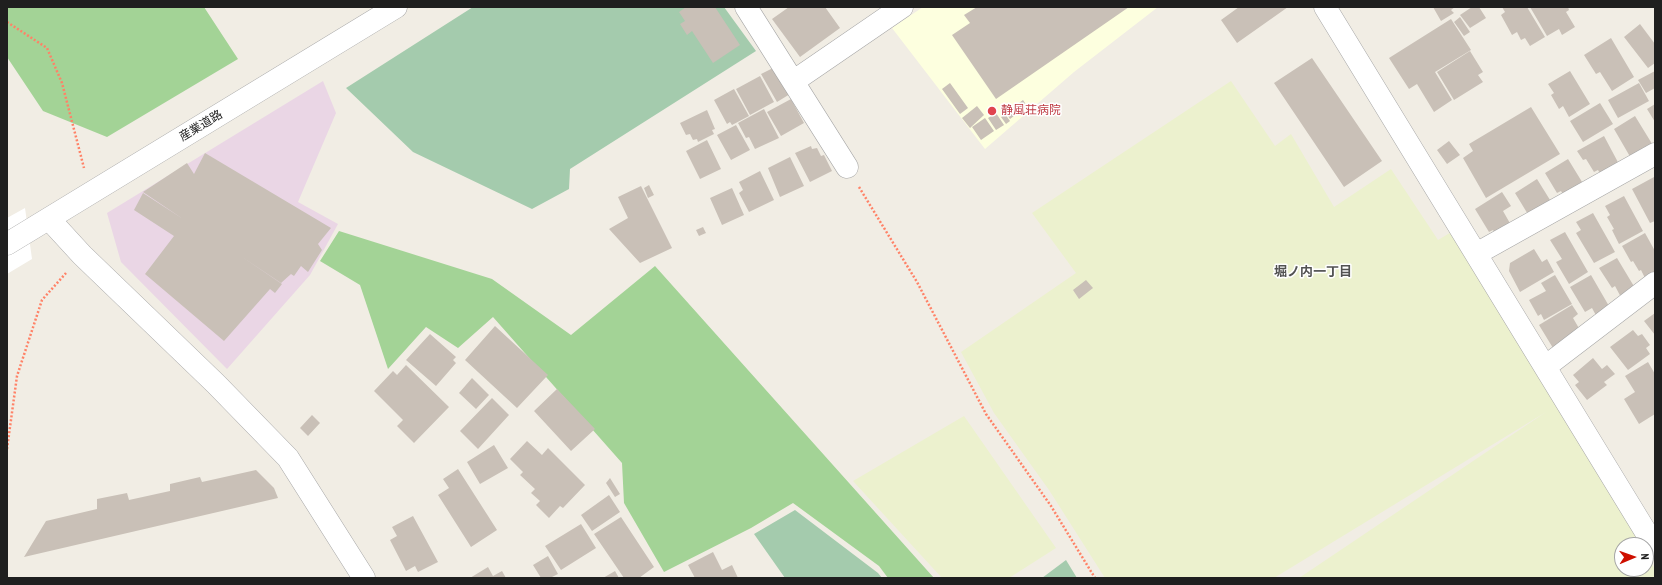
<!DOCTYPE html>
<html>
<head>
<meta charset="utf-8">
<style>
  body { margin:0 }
  #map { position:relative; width:1662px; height:585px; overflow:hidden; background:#f1ede4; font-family:"PT Sans Narrow",sans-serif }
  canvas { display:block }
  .frame { position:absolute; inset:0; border:8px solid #1f1f1f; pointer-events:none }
  .north { position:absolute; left:1614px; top:537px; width:40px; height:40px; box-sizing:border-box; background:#fff; border:1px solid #a5a5a5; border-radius:50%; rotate:88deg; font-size:11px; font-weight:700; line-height:16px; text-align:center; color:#1f1f1f }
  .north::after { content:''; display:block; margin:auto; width:14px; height:18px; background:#ce0f00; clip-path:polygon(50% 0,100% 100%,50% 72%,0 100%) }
</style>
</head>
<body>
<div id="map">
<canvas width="1662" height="585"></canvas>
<div class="frame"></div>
<div class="north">N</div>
</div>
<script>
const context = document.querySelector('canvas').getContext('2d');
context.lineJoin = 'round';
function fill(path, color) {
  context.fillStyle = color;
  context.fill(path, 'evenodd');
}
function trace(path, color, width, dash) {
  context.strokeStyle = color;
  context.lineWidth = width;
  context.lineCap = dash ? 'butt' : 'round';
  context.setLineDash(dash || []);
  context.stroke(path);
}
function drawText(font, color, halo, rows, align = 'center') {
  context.font = font + ' "PT Sans Narrow","Noto Sans JP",sans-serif';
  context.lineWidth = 3;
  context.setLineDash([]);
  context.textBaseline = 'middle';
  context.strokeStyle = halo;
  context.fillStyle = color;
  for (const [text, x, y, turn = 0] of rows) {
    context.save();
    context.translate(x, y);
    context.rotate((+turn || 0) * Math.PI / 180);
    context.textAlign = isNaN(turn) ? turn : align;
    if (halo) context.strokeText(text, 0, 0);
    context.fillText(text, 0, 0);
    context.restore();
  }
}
fill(new Path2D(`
  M323 81 336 113 298 202 338 224 310 275 227 369 121 262 107 213Z`), '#ead6e5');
fill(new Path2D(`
  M923 7H1158L1074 72 985 149 892 28Z`), '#fdffdf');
fill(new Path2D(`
  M1231 81 1275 146 1291 134 1334 207 1391 169 1438 240 1453 231 1641 545H1622V569H1646V554L1655 569V578H1299L1546 412 1274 578H1105L1049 490 994 413 961 352 1076 273 1032 213Z
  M964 416 1056 548 1009 578H942L853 481Z`), '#ecf1ce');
fill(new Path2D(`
  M7 7H204L238 59 107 137 43 111 7 57Z
  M339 231 492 279 571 335 655 266 934 578H888L879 566 793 503 751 528 664 572 624 503 622 463 493 317 458 348 426 327 388 369 360 285 320 261Z`), '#a3d396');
fill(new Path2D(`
  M473 7H724L756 51 570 169 569 189 532 209 413 152 346 88Z
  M795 510 878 573 882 578H785L754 534Z
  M1066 560 1077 578H1042Z`), '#a4cbad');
fill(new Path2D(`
  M25 208 32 259 7 274V218Z`), '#fff');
fill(new Path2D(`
  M686 7H715L740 45 713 63 692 31 687 35 680 24 685 21 679 12Z
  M789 7H825L840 28 800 57 772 19Z
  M977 7H1129L996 99 952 35 970 23 964 15Z
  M1239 7H1288L1237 43 1221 20Z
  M1433 7H1455L1451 10 1454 13 1441 21Z
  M1472 7H1479L1486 18 1470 28 1460 15Z
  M1502 7H1527L1545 37 1530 46 1525 38 1521 40 1517 32 1512 35 1501 15 1505 12Z
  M1530 7H1568L1569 10 1566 12 1575 27 1562 35 1559 29 1547 36Z
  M1460 17 1470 32 1464 36 1454 22Z
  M1451 19 1471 50 1435 72 1452 100 1434 112 1417 84 1409 89 1389 58Z
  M1640 24 1655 44V63L1648 68 1624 37Z
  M1611 38 1634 77 1612 91 1600 72 1596 74 1584 55Z
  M1470 51 1483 72 1478 75 1483 82 1454 100 1437 72Z
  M1312 58 1382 161 1344 187 1274 83Z
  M775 67 790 94 777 102 761 74Z
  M1570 71 1590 104 1569 117 1563 106 1559 109 1551 95 1554 93 1548 84Z
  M1655 71V88L1646 93 1638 80Z
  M760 76 774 102 750 115 736 89Z
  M950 83 968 108 960 114 942 89Z
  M1639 83 1649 101 1618 118 1608 100Z
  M734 89 749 116 732 125 730 122 727 124 714 100Z
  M791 99 804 123 781 136 767 112Z
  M1023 100 1027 106 1010 119 1006 113Z
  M1600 103 1613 124 1583 142 1570 121Z
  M1655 104V122L1647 109Z
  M977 106 984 115 970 128 962 118Z
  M1531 107 1560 154 1486 198 1463 158 1473 151 1469 144Z
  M764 109 779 138 755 149 749 137 746 138 738 123Z
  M707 110 715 129 712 130 714 134 698 142 697 139 693 140 690 134 686 135 680 123Z
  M996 113 1004 125 996 130 988 118Z
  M1005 114 1010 121 1006 124 1001 117Z
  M1635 116 1654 147 1632 160 1614 129Z
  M985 118 994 131 981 140 972 127Z
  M736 125 750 150 731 160 717 135Z
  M1604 136 1620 166 1602 177 1598 170 1594 172 1586 159 1583 160 1577 151Z
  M707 140 721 169 700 179 686 151Z
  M1449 141 1460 155 1447 164 1437 150Z
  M811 146 812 149 817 148 821 156 824 155 832 171 810 182 795 153Z
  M205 153 331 228 318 244 322 250 308 272 301 266 294 276 291 274 281 283 242 257 282 284 275 293 270 289 224 341 145 274 174 236 134 210 143 193 183 219 143 192 187 163 194 174Z
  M790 157 804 186 780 197 768 168Z
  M1568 159 1587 190 1567 202 1561 191 1557 193 1545 173Z
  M760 171 774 200 749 212 739 193 743 190 739 182Z
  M1654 177 1655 221 1650 223 1632 189Z
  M1537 179 1555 208 1529 216 1515 193Z
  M649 185 654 195 648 198 644 188Z
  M641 186 672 248 640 263 609 229 628 218 618 197Z
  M732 188 744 215 722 225 710 198Z
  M1502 192 1511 206 1503 211 1511 225 1498 239 1493 230 1489 232 1475 209Z
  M1624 196 1643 231 1619 244 1612 230 1614 229 1607 217 1610 215 1605 206Z
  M1593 213 1615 252 1594 263 1576 233 1581 230 1576 222Z
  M703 227 706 233 699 236 696 230Z
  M1565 232 1588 272 1569 284 1556 262 1562 259 1550 240Z
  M1645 233 1655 251V275L1646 280 1641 270 1639 271 1633 261 1631 262 1622 246Z
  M1534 249 1542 262 1547 259 1554 272 1520 292 1509 271 1510 263Z
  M1617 258 1638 293 1623 301 1615 286 1612 288 1599 268Z
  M1555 275 1572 304 1544 320 1541 314 1538 316 1529 300 1546 291 1541 283Z
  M1591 275 1613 313 1599 321 1592 308 1585 312 1570 287Z
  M1086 280 1093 288 1079 299 1073 290Z
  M1572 305 1578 314 1573 318 1580 330 1556 353 1539 325Z
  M1655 313V335L1644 321Z
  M495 326 548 375 517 408 465 360Z
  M1633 330 1638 336 1642 334 1650 345 1646 348 1650 354 1628 370 1610 347Z
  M430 334 456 357 453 360 456 363 436 386 406 360Z
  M1593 358 1602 369 1607 365 1615 374 1604 382 1607 385 1587 400 1575 385 1579 382 1573 375Z
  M1648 362 1655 374V414L1639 424 1624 399 1635 392 1625 376Z
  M406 365 449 407 414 443 397 426 403 420 374 391 393 371 397 375Z
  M472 378 489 395 476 409 459 393Z
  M557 389 595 429 571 451 534 411Z
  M492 398 509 415 478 449 460 431Z
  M312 415 320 423 308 436 300 428Z
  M527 441 542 455 548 448 585 485 563 508 560 506 549 518 536 505 540 501 531 493 535 489 520 475 523 472 510 459Z
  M494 445 508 468 480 484 467 462Z
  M458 469 497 530 471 547 438 495 449 488 443 479Z
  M256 470 274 488 278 498 24 557 46 521 97 509V499L127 493 129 500 170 491V484L200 477 202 482Z
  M610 478 620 494 615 497 606 483Z
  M609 495 620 512 592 531 581 515Z
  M413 516 438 562 418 572 415 566 406 571 390 540 397 536 392 527Z
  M621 517 654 567 639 578H624L594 534Z
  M581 524 596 548 561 570 545 546Z
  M713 552 722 570 732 565 738 578H695L688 565Z
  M548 556 558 574 550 578H541L533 565Z
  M488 567 493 576 502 571 506 578H470Z
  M615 571 619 578H603Z`), '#c9c0b7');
const minor = new Path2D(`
  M746 7 847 167
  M1325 7 1655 547
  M794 81 902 7
  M49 219 82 255 216 384 288 458 364 578
  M1476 254 1655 154
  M1545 367 1655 283`);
const tertiary = new Path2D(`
  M7 244 396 7`);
trace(minor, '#a6a6a6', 23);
trace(tertiary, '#a6a6a6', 23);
trace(new Path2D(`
  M7 22 47 48 62 83 84 168
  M859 187 917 282 986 414 1051 506 1095 578
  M7 449 17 376 42 300 66 273`), '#ff8267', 2.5, [2, 2]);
trace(minor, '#fff', 22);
trace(tertiary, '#fff', 22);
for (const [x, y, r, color] of [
  [992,111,5,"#e0444e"]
]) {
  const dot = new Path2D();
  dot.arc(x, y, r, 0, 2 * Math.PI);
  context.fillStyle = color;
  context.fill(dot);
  trace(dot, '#fff', 1.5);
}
drawText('12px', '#be3a42', '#fff', [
  ["静風荘病院",1001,111]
], 'left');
drawText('12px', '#1f1f1f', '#fff', [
  ["産業道路",201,126,-31]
]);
drawText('bold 13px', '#525252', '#fff', [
  ["堀ノ内一丁目",1313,272]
]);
</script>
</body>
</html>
